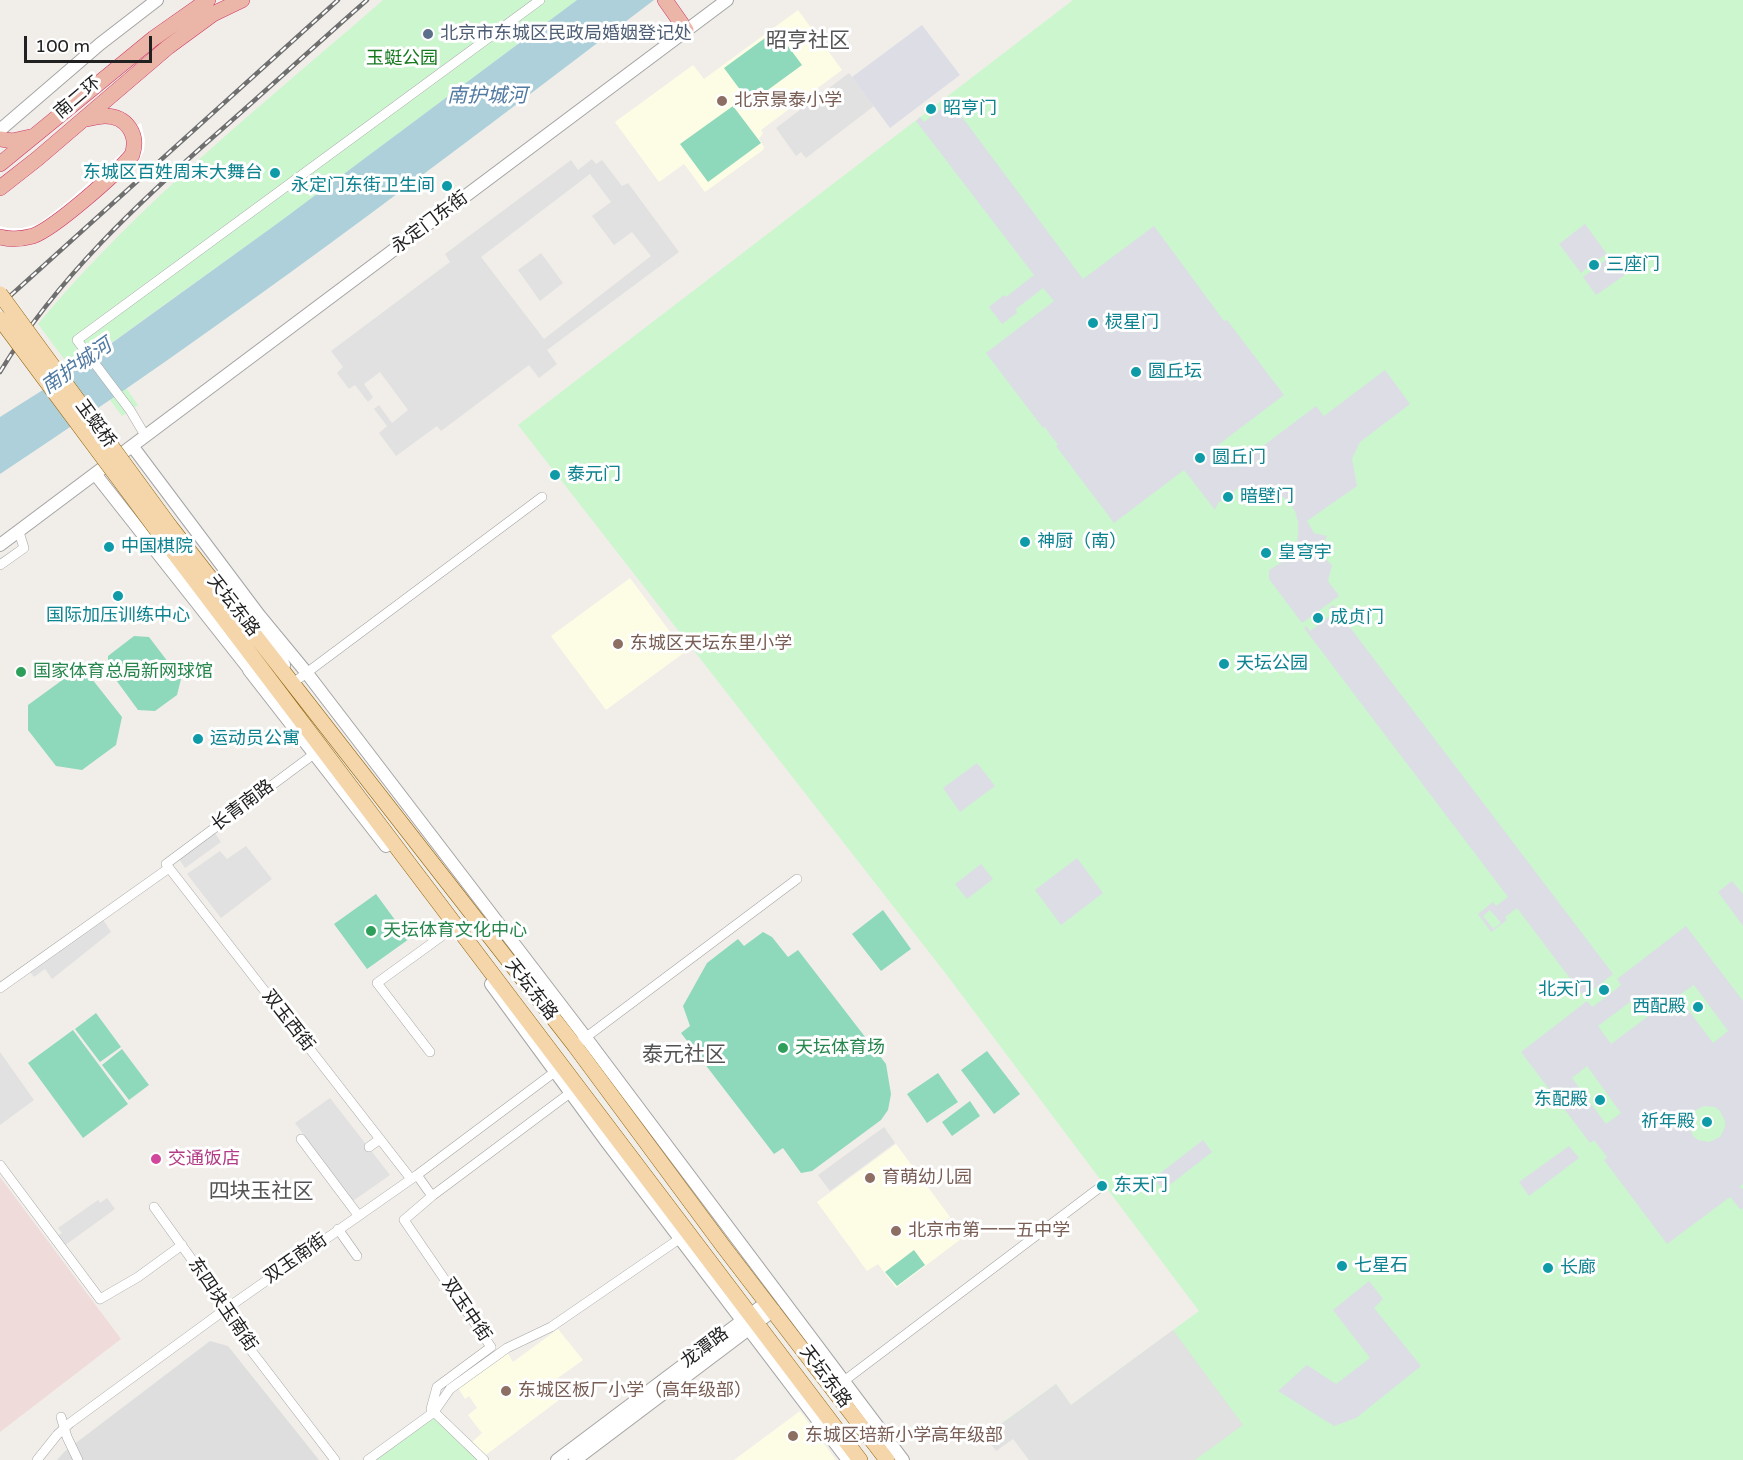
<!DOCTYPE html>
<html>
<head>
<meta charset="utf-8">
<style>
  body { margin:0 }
  #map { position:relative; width:1743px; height:1460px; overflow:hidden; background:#f1eee9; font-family:"Varela Round",sans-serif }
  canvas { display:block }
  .scale { position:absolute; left:24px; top:36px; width:128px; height:27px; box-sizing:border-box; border:3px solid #212121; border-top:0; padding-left:8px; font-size:18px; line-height:21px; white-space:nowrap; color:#212121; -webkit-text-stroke:4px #fff; paint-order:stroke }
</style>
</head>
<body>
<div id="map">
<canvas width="1743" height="1460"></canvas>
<div class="scale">100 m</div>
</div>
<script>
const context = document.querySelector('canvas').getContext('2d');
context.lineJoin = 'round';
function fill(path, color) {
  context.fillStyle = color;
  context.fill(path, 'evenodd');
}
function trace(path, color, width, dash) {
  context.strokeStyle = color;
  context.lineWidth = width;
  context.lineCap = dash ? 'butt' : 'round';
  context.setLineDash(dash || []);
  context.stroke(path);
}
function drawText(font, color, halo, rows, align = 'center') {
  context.font = font + ' "Varela Round","Noto Sans SC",sans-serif';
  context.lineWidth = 6;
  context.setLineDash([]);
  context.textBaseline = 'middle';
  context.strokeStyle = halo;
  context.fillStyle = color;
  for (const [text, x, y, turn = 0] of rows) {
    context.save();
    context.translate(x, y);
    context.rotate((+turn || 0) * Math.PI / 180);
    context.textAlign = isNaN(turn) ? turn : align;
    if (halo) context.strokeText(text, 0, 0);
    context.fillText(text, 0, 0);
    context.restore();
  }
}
fill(new Path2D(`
  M210 1341 228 1346 319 1460H57L64 1452Z`), '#dfdede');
fill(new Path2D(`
  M0 1177 121 1339 0 1432Z`), '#efdbda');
fill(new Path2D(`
  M798 10 842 70 761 130 763 133 759 139 764 147 763 150 705 192 684 164 659 182 615 122 693 65 704 79Z
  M630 578 685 652 606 710 551 636Z
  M896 1144 950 1217 946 1220 961 1239 896 1288 878 1264 867 1271 817 1202Z
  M558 1329 583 1360 548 1385 559 1400 483 1457 472 1442 482 1433 468 1415 477 1408 469 1396 465 1399 457 1386 507 1352 513 1362Z
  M800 1411 836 1460H734Z`), '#fdfde6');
fill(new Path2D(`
  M383 0H577L278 223 100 351 138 405 122 416 83 364 73 371 38 324C139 202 264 104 383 0Z
  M1073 0H1743V1460H1029L1002 1423 1056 1384 1071 1405 1199 1311 946 974 518 425Z
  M435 1418 478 1460H372L429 1419Z`), '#cbf6ce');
fill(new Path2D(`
  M776 30 802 65 750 103 724 68Z
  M733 106 761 143 708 182 680 144Z
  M134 636 149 637 181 679 177 695 155 711 138 710 108 669V656Z
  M72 673 92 679 122 717 116 745 82 770 56 766 28 730V705Z
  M376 894 409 939 367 969 334 924Z
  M883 910 911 949 881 971 852 934Z
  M763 932 772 937 788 957 798 950 886 1064 891 1094 888 1110 881 1120 812 1171 801 1173 783 1148 774 1154 681 1033 690 1026 683 1006 707 963 738 939 744 946Z
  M96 1013 121 1047 100 1062 75 1029Z
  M73 1030 128 1104 83 1138 28 1063Z
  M122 1049 149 1085 129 1100 102 1065Z
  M987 1051 1020 1094 994 1114 961 1070Z
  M938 1073 958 1102 927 1123 907 1094Z
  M970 1101 980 1116 952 1136 942 1122Z
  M914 1250 925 1265 897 1286 885 1272Z`), '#8ed8bc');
fill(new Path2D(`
  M849 73 874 106 806 158 801 152 796 156 776 128Z
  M592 159 596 164 602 160 622 186 628 183 679 252 547 350 557 364 539 378 529 365 441 431 437 426 396 456 379 433 387 426 374 409 379 405 392 423 408 410 380 372 364 384 373 397 368 402 355 385 349 389 337 373 343 367 331 351 450 262 445 254 571 160 578 170ZM590 174 611 202 592 216 614 245 632 232 651 256 544 339 481 257Z
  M541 253 563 283 540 301 518 270Z
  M215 833 221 842 185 868 179 859Z
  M246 846 272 879 221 918 187 874 220 851 227 859Z
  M102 918 111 932 52 979 45 969 34 977 28 969Z
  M0 1052 34 1100 0 1125Z
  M330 1098 390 1175 353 1201 295 1123Z
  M884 1127 895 1143 830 1191 818 1175Z
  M107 1198 115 1209 64 1246 57 1236 62 1233 58 1228 98 1200 100 1203Z
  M1173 1330 1243 1425 1195 1460H1029L1013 1439 996 1451 985 1436 1056 1384 1071 1405Z`), '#e1e1e1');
fill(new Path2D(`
  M922 25 960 75 890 128 852 77Z
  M947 97 1083 279 1154 226 1224 321 1227 320 1284 395 1218 445 1234 468 1316 406 1324 416 1385 370 1410 404 1360 442 1352 459 1357 486 1307 521 1314 533 1327 536 1320 554 1332 565 1328 581 1339 596 1302 623 1269 579V570L1289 558 1297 542 1298 533V522L1295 511 1286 499 1274 491 1261 486H1248L1237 489 1218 503 1215 510 1184 470 1114 523 1056 446 1058 444 1051 436 1045 427 1043 428 986 353 1054 301 1043 288 1016 309 1017 313 1002 324 989 307 1004 295 1006 297 1034 275 916 121 920 117 924 122 938 111 945 106 942 101Z
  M1585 224 1607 254 1592 263 1581 273 1559 244Z
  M1611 256 1625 275 1596 295 1583 277Z
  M1333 605 1613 974 1584 997 1517 908 1505 917 1507 920 1491 932 1478 914 1493 902 1496 906 1508 897 1304 628 1306 626 1310 631 1333 614 1329 608ZM1490 910 1501 923 1493 929 1483 916Z
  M977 763 995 786 960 812 943 788Z
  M1077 858 1103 893 1061 925 1035 890Z
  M981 864 993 879 967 899 955 884Z
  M1732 881 1743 894V926L1718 892Z
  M1686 926 1743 1001V1184L1739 1187 1743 1189V1208L1741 1210 1730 1197 1667 1244 1604 1160 1607 1157 1594 1140 1590 1143 1521 1052 1587 1001 1592 1007 1609 995 1621 985 1617 979ZM1694 985 1728 1031 1713 1043 1678 996ZM1638 996 1651 1014 1611 1044 1598 1026ZM1587 1066 1621 1113 1606 1124 1572 1078ZM1704 1106 1715 1107 1720 1111 1725 1121V1127L1720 1137 1709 1142 1698 1140 1693 1136 1688 1124 1693 1112Z
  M1203 1140 1212 1152 1163 1190 1154 1178Z
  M1569 1146 1579 1158 1529 1196 1519 1182Z
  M1369 1281 1383 1299 1374 1308 1421 1366 1356 1418 1334 1426 1278 1391 1307 1365 1336 1384 1370 1358 1333 1310Z`), '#dddde6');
fill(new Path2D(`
  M577 0H654C440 163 225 326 0 474V417L73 371 278 223Z`), '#add0da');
fill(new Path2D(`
  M141 123 145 140 144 151 139 161 78 213 0 240V226L8 228H22L38 224 69 200 127 148 125 132Z`), '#fff');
const minor = new Path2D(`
  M146 437 130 410 77 340 540 0
  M0 565 24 548 19 532
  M293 683 542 497
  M318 751 166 864 411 1179
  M0 988 169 868
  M581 1041 797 879
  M430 1052 377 983 457 925
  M301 1139 358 1215
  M369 1147 380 1139
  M0 1165 100 1299 138 1277 182 1245
  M417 1175 432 1196 404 1220 491 1347 437 1387 431 1409 484 1460
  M432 1196 574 1090
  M154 1207 221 1300 223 1311 227 1319 335 1460
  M338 1229 357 1256
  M840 1384 1099 1188
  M61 1417 67 1437 78 1460
  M37 1460 57 1435 70 1423 223 1311 417 1175 560 1068
  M368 1460 434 1412 450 1389 507 1348 551 1327 685 1235`);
const tertiary = new Path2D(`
  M0 130 100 44 157 0
  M133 447 259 615 284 665
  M96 475 253 674
  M0 545 727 0
  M259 615 306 672 586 1038 903 1460
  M249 670 386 846
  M491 984 606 1141 848 1460
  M557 1460 767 1302
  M575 1460 774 1310`);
const primary = new Path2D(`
  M169 525 575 1046 723 1246 887 1460
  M159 533 860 1460`);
const trunk = new Path2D(`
  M665 0 686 30
  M0 139 12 141 30 137
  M0 164 154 38 208 0
  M0 188 37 159 168 47 213 14 242 0
  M0 237C11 240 22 239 33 236 55 228 116 174 132 155 139 135 127 116 105 116 99 116 92 118 86 119`);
trace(minor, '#a5a5a5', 10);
trace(tertiary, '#a5a5a5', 14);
trace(primary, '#92660d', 16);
trace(trunk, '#cd376a', 16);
trace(minor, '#fff', 9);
trace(tertiary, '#fff', 12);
trace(primary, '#f5d5aa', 15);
trace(trunk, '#ebb6a8', 15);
const rail = new Path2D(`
  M0 305 338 0
  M0 372C57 278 139 202 221 130 270 87 318 43 367 0`);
trace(rail, '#6f6f6f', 4.5);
trace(rail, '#fff', 2, [7]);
const primaryBridge = new Path2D(`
  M0 294 169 525
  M0 319 159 533`);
trace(primaryBridge, '#92660d', 16, []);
trace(primaryBridge, '#f5d5aa', 15);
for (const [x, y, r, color] of [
  [428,34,6,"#5c6f8a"],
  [722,101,6,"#8d6e63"],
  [931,109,6,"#0f9aa8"],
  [275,173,6,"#0f9aa8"],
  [447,186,6,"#0f9aa8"],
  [1594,265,6,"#0f9aa8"],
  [1093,323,6,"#0f9aa8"],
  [1136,372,6,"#0f9aa8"],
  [1200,458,6,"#0f9aa8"],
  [555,475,6,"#0f9aa8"],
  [1228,497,6,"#0f9aa8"],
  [1025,542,6,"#0f9aa8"],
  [109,547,6,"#0f9aa8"],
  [1266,553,6,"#0f9aa8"],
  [118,596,6,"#0f9aa8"],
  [1318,618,6,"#0f9aa8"],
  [618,644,6,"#8d6e63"],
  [1224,664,6,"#0f9aa8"],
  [21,672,6,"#2e9e5b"],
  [198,739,6,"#0f9aa8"],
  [371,931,6,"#2e9e5b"],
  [1604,990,6,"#0f9aa8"],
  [1698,1007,6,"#0f9aa8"],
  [783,1048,6,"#2e9e5b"],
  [1600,1100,6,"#0f9aa8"],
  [1707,1122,6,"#0f9aa8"],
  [156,1159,6,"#d1479c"],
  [870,1178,6,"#8d6e63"],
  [1102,1186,6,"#0f9aa8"],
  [896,1231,6,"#8d6e63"],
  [1342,1266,6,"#0f9aa8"],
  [1548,1268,6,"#0f9aa8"],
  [506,1391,6,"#8d6e63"],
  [793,1436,6,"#8d6e63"]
]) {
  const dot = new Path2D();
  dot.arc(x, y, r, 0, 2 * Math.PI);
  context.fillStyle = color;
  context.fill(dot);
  trace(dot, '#fff', 2);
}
drawText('18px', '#4e5e75', '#fff', [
  ["北京市东城区民政局婚姻登记处",440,34]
], 'left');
drawText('18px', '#15791e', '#fff', [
  ["玉蜓公园",402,59]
]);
drawText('18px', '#212121', '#fff', [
  ["南二环",78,98,-40],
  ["永定门东街",430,223,-37],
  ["玉蜓桥",95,424,54],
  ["天坛东路",233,606,52],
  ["长青南路",243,806,-37],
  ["天坛东路",531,990,52],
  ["双玉西街",288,1021,52],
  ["双玉南街",296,1259,-35],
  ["东四块玉南街",222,1305,56],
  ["双玉中街",466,1310,56],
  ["龙潭路",705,1348,-37],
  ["天坛东路",825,1377,53]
]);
drawText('18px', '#785e54', '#fff', [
  ["北京景泰小学",734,101],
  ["东城区天坛东里小学",630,644],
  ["育萌幼儿园",882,1178],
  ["北京市第一一五中学",908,1231],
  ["东城区板厂小学（高年级部）",518,1391],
  ["东城区培新小学高年级部",805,1436]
], 'left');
drawText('18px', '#0d838f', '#fff', [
  ["昭亨门",943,109],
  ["东城区百姓周末大舞台",263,173,"right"],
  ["永定门东街卫生间",435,186,"right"],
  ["三座门",1606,265],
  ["棂星门",1105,323],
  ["圆丘坛",1148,372],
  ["圆丘门",1212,458],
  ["泰元门",567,475],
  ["暗壁门",1240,497],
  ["神厨（南）",1037,542],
  ["中国棋院",121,547],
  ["皇穹宇",1278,553],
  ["国际加压训练中心",118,616,"center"],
  ["成贞门",1330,618],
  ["天坛公园",1236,664],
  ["运动员公寓",210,739],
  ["北天门",1592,990,"right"],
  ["西配殿",1686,1007,"right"],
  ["东配殿",1588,1100,"right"],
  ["祈年殿",1695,1122,"right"],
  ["东天门",1114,1186],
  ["七星石",1354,1266],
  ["长廊",1560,1268]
], 'left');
drawText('18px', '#27864d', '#fff', [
  ["国家体育总局新网球馆",33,672],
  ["天坛体育文化中心",383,931],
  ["天坛体育场",795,1048]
], 'left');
drawText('18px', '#b23c85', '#fff', [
  ["交通饭店",168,1159]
], 'left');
drawText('italic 20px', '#517aa2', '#fff', [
  ["南护城河",487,97],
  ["南护城河",77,367,-35]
]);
drawText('21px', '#545454', '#fff', [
  ["昭亨社区",808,41],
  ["泰元社区",684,1055],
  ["四块玉社区",261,1192]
]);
</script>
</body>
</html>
